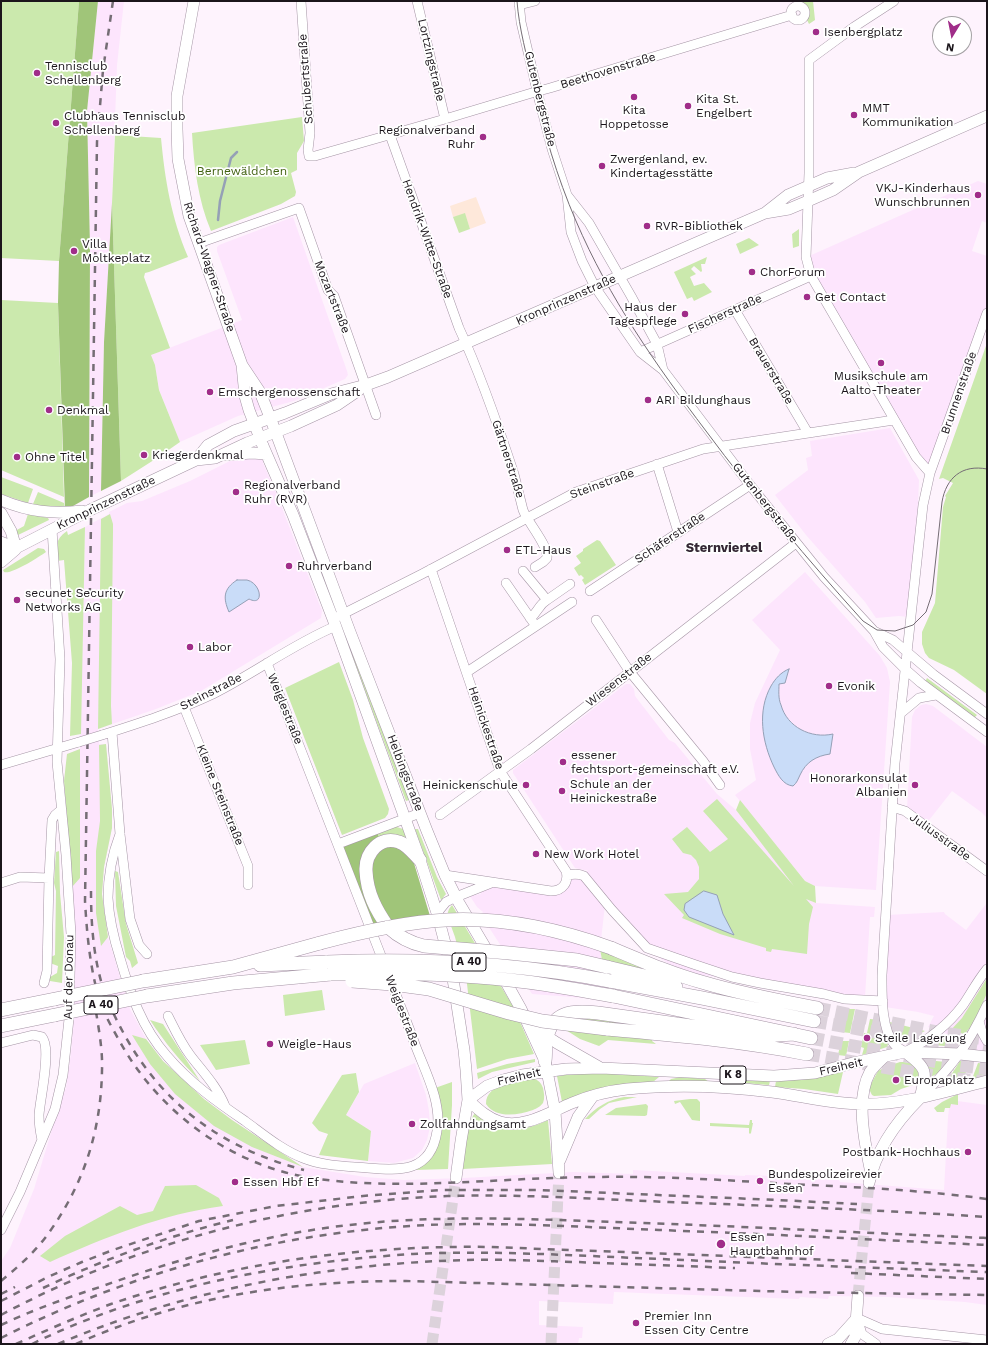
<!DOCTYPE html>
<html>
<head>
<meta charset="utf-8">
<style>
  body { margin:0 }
  #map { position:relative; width:988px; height:1345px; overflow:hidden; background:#fef3fd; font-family:"Work Sans",sans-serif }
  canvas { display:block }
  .frame { position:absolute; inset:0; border:2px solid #1b151b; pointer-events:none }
  .north { position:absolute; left:932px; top:16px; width:40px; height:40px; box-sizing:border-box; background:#fff; border:1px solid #a4a1a4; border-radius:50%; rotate:190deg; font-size:11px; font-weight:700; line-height:16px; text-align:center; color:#1b151b }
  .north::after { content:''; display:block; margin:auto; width:14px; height:18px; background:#a02d89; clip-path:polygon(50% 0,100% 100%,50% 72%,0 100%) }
</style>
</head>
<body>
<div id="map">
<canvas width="988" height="1345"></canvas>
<div class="frame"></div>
<div class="north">N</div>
</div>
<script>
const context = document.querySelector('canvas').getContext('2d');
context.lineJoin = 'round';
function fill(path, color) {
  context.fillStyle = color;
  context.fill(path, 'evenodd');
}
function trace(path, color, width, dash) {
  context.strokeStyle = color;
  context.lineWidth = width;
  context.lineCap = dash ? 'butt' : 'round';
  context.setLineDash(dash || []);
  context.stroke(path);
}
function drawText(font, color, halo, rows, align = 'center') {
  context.font = font + ' "Work Sans",sans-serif';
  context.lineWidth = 3.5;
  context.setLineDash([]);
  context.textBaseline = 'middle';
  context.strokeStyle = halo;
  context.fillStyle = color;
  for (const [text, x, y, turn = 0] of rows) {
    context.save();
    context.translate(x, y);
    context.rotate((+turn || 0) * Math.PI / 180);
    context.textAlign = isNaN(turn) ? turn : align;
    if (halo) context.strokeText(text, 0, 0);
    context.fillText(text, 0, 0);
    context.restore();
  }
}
fill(new Path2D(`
  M98 1H124L117 65 112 203 104 342 101 491 89 497 90 247 87 111Z
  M978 181 987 184V223L982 221 972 251 987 256V309L930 469 918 456 812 276 807 257Z
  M293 217 347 371 348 375 345 379 294 401 238 416 180 442 159 390 155 365 151 355 242 320 217 251V247L219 245Z
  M890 428 919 480 917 527 908 617 899 616 876 618 865 602 806 535 775 495 808 470 806 458 812 456 810 441Z
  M249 456 264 459 263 463 277 495 322 611 321 618 201 691 156 709 98 729 99 744H106L112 809V828L104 867 102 894 108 937 129 1007 146 1039 163 1061 204 1099 232 1120 303 1167 365 1177 404 1180 463 1178 573 1172 633 1174V1170L745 1176V1175L803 1177 804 1179 839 1180 840 1182 944 1190 948 1117 950 1100 987 1105V1305L965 1302 888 1297 829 1296 828 1299 800 1297 799 1299 614 1292 613 1304 539 1301V1325L583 1327 582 1338H579L578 1344H1V1261L10 1248 34 1189 60 1103 66 1088 71 1053 74 1018 75 973 72 887 64 781 67 754 80 749 85 527 109 514V512L127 503 142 501 190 481 230 461Z
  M805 572 880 656 887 668 890 682 876 890 815 886 805 881 735 795 756 780 750 749V723L755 703 780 650 752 620Z
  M626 684H630L634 689 635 696 669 740 675 743 717 794 736 810 800 893 806 898 816 903 875 907 874 917H870L865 997 841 995 769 982 700 975 669 964 646 949 605 905 600 949 611 1000 532 994 481 915 483 912 477 907 470 896 481 894V887H501L553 894 569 884 571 880 576 878H579L588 870H584L575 868 513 773V770Z
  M926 704 933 706 987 747V818L981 812 952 791 926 824 907 809 912 717 915 710 921 705Z
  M986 904H987V1055L974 1054 944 1032 928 1027 934 1016 918 1012 885 1007 887 915 944 912 945 914 966 930Z
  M415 1063 426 1095 429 1111 430 1127 427 1140 422 1150 413 1158 394 1163 368 1161 371 1131 346 1115 364 1084Z`), '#fde5fd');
fill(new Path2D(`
  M476 197 486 223 470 229 465 214 453 217 450 206Z`), '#fee8da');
fill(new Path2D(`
  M1 1H79L59 261 1 258Z
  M797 1H813L815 20 809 24 807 20C810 12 807 4 798 3Z
  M302 117 304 141 297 153V170L291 173 296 192 295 196 281 204 211 231C198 200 194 167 192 133Z
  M115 135 161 138C165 180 171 217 188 257L149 272 145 273 144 277 170 348 151 355 155 365 159 390 180 442 157 458 121 481 112 203Z
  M465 213 470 229 459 233 453 217Z
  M799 229V246L793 248 792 234Z
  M749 238 759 245 740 254 736 244Z
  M707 257 705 264H701L702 271 701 272 694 266 691 269 696 274 690 277 694 286 704 283 712 292 694 301 692 297 687 299 674 272Z
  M1 300 58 303 64 497 1 470Z
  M987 343V694L954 670 929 658 925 653 922 644V632L935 603 943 507 946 497 945 496 953 483 943 478 939 479Z
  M1 477 33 489 28 503 1 494Z
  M38 492 64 503 65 509H54L33 504Z
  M28 514 48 518 49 520 18 535 15 531 24 526Z
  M110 514 113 524V531L111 706 112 724 98 729 101 519Z
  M85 527 81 734 70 736 72 663 64 560 57 561C57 547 54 540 67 531L68 535Z
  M597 540 600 541 616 565 585 585 582 580 584 578 581 575 579 576 574 568 581 563 576 556 583 551V549Z
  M38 548 44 549 46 552C39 557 11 575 4 572L3 570Z
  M350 641 409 800 406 801 347 642Z
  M339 662 353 700 363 738 389 809 388 814 385 818 342 835 285 688Z
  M927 678 977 715 974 718 925 682Z
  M106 744 112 809V828L104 867 102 894 108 937 101 946 96 913V851L100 821 99 745Z
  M80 749V878L72 887 64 781 67 754Z
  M717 799 794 886 736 810 740 800 805 881 815 886 816 903 806 899 813 907 809 924 807 954 772 949 771 952 766 951V948L720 934 682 918 684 915 664 894 688 892 699 879V867L696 860 691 855 683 853 672 839 687 827 710 852 728 839 703 811Z
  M394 826 403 829 409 840 379 839 377 831Z
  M415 829H418L437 877 446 894 441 900Z
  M59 851 60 893 64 937 62 983 50 981V977L57 973 58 966 50 963 51 957 55 955 56 891 54 883 56 852Z
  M115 871 118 872 126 924 138 963 132 968 130 961 126 957 116 906Z
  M452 905 514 1008 534 1054 507 1059 477 1069 467 984 455 937 447 915 449 909Z
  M600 949 668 975 602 960Z
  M987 978V993L975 1021 965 1034 950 1031 962 1018Z
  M322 990 325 1010 285 1016 283 995Z
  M846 1009H855L850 1033 841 1032Z
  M579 1016 655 1024 652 1041 656 1044 608 1040 599 1046 580 1039 558 1025Z
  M870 1019 881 1020 888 1045 887 1047 862 1055 864 1048 861 1047 864 1033H867Z
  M150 1020 163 1024 200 1081C181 1062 165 1043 150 1020Z
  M890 1022 925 1031 909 1039 901 1040 894 1035Z
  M132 1035 146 1039 163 1061 204 1099 232 1120 303 1167 252 1147 214 1126 175 1094 150 1064Z
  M945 1036 962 1040 956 1047 933 1045Z
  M245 1040 250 1064 216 1070 200 1045Z
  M841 1041H849L846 1056 838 1055Z
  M535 1059V1062L492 1072 478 1079 477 1073 507 1064Z
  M925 1061H936L946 1062 938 1073 931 1077 928 1066Z
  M960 1061 970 1062 962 1082 944 1086Z
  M900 1062C916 1062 918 1066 920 1081L916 1084 901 1089 891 1095 874 1096 872 1095 869 1089 871 1084 878 1071 885 1067Z
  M978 1063 987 1064V1072L984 1077 972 1079Z
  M843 1072 838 1094 804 1089 775 1087 776 1081 817 1077Z
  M356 1073 359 1092 346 1115 371 1131 368 1161 319 1155 328 1134 319 1131 312 1123 342 1075Z
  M581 1073 621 1074 659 1077 653 1082 562 1102 557 1076Z
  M681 1077 705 1079 709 1082H668L671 1079Z
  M532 1078C538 1080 541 1082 543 1088 544 1093 545 1098 543 1103 540 1107 537 1108 533 1110 518 1115 496 1119 486 1104 486 1083 516 1082 532 1078Z
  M732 1080 770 1081 769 1085 731 1082 730 1081Z
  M452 1082V1105L448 1169 414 1170C450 1153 439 1120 435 1088Z
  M958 1094V1105L951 1104 950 1108H945L944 1112H937L934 1108 942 1102Z
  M624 1097H637L609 1103 600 1109 589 1119H585C596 1107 608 1100 624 1097Z
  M690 1099H697L700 1102V1121L692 1120 680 1102 675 1104 674 1101Z
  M646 1104 648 1106 647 1115 645 1116 605 1115 616 1108Z
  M475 1113C499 1136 520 1133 548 1120L552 1164 463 1169C465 1153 465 1126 475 1113Z
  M750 1120H752V1123H753L751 1133 750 1134 749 1133V1128L710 1126V1123L749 1125Z
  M196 1185 219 1198 223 1206C162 1214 106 1237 50 1262L40 1256 65 1236 120 1206 137 1215 153 1211 165 1186Z`), '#cbe9ad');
fill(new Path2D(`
  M79 1H98L87 111 90 247 89 497 73 506 65 509 58 303 59 261Z
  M112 203 121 481 101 491 104 342Z
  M377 831 379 839 368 849 379 923 371 925 343 848 344 844Z
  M398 846 413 860 430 916 387 921 371 884 373 860 382 848Z`), '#a0c579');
const water = new Path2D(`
  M237 580C240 580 244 580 247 580 261 583 265 607 249 599L229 612C223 598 223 589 237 580Z
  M789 669 785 683 779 684C779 691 778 698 781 705 787 727 811 739 833 734L830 754C816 756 806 762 800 775 798 779 797 783 793 786 783 785 778 775 774 767 762 742 757 711 771 686 775 679 781 672 789 669Z
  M704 891 717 895 723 914 734 935 689 917 684 910 685 904Z`);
fill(water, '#c9dcf8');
trace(water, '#95a0b6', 1);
trace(new Path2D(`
  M218 220 220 201 231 158 237 152`), '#95a0b6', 2.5);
trace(new Path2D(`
  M858 1296 869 1183
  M432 1344 456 1178
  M551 1344 559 1173`), '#dcd2db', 11, [11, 5.5]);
trace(new Path2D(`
  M817 1008 942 1033 987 1039
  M814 1021 987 1052
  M811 1038 938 1062 987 1069
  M807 1054 935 1076 985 1082`), '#dcd2db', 13, [13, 6]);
const minor = new Path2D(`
  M301 1 310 133 308 150 309 156H315L445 119 535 92 550 88 792 15
  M417 1 445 119
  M519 1 521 22 540 103 552 149 567 195 571 232 582 261 595 287 640 352 663 370 750 485 824 577 874 631 883 647 905 669 921 683 987 732
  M894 1 854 27 809 60V173L806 257 811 276 916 457 930 473
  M519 5 535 1
  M791 13a7 7 0 1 1 14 0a7 7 0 1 1-14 0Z
  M390 135 459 328C481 375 498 425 514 474 517 486 520 498 523 510 528 523 549 546 547 558L543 562 535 567
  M567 195 589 223 631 296 657 344 663 370
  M199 243 299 208 328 290 334 296 376 415
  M735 310 808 433
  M987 313 930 473 923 505 895 763 882 975C882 994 881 1030 895 1045 898 1048 902 1050 905 1052 927 1041 948 1025 963 1005 971 993 978 980 987 969
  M640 352 811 276
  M657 464 678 532
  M431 569 500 771 566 871C569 882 563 891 551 891L445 875
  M523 571 547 600C537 606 539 612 530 618
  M506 583 533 622
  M590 591 750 485
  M547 600 570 584
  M333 619 422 574 576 492 703 449 894 420
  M596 620 630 672 703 761 720 785
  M874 631 893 640 933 674 987 714
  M267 663 385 966
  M467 672 572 602
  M184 707 248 866V885
  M901 713 919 698 936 695
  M112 732 120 834 130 919 139 945 147 954
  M102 735C140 723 177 711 213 694 255 673 293 644 336 626
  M1 765 79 742
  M892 807 905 811 987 871
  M440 815 531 749 796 543
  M120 834C112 855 108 875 108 898 109 918 114 939 120 958 130 993 142 1028 167 1056 189 1082 217 1102 245 1121 263 1134 282 1150 303 1158 323 1166 346 1166 368 1168 401 1171 431 1172 437 1131 442 1103 426 1073 416 1047 408 1025 399 1002 390 980
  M338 844 420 813
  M567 875C573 874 578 873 584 876L612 910 647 948 693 964 732 977 760 983 824 994 844 999 883 1001
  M1 883 20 877 49 878
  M437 913 446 902 456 897 491 883
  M44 983 47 971 49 878 52 820 55 815 61 810
  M168 1016C175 1030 181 1043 190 1055 202 1071 217 1086 225 1106
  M979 1021 982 1032 987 1041
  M1 1043 33 1035 42 1037C52 1048 40 1099 39 1115 39 1123 40 1131 42 1140
  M920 1098C934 1084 948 1070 959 1054 970 1039 979 1022 987 1005
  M1 1230 20 1192 55 1109 63 1075 69 1019 71 934 66 855 57 762 60 659 52 529
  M857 1318 882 1329 987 1340
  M858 1321 862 1334 876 1344`);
const major = new Path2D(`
  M194 1 177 96V129L178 159 189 216 242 365 245 396 249 410 263 446 293 515 333 619 420 860 437 913 451 966 464 1050 466 1070 468 1100 461 1141 456 1178
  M765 213 788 195 827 178 854 173
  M242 365 260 392 273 425 350 632 427 831 445 875 459 903 491 957
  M225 455 252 453 266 454
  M196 460 208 445 234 431 285 413 331 394 366 385 388 377 765 213 789 209 808 201 833 190 859 172 987 116
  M1 500C29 512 53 514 82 511
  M1 513 11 531 16 548
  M1 542 16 548
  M1 552 16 548 90 510 196 460 215 458 247 443 291 426 337 405 359 390
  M1 562 15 550
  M502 975 521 1009 545 1061 555 1111 559 1173
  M528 1024 557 1043 599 1067
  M905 1052C928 1069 927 1071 920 1098
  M468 1100C478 1109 487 1118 500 1122 524 1129 550 1112 572 1103 589 1096 608 1091 627 1089 675 1084 725 1086 772 1092 802 1096 832 1104 862 1104 905 1105 946 1091 987 1081
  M468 1100 487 1086 503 1080 522 1075 566 1069 601 1068 774 1076 815 1073 853 1063 905 1052 960 1054 987 1057
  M560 1160 578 1117 593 1096
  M871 1173C865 1144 855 1099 870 1072 874 1066 880 1061 885 1056
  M869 1183C876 1149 896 1122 920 1098
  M828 1344 838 1339 857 1318
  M851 1344 855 1337 858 1296`);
const highway = new Path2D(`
  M388 927C376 910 367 893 366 871 365 853 380 835 399 842 408 845 414 854 420 860
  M611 948C642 961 672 974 705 983 742 994 780 1001 817 1008
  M260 965 327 962
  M607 967 653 978 676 987
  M143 981 233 967 320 943
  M610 981 702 998 814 1021
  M147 996 233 983 331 974
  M613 996 811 1038
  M1 1010 55 999
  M1 1026 55 1015
  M607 1029C674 1035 741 1041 807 1054
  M545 1061C546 1055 545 1048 546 1042 551 1011 572 1010 598 1013L762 1036 794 1034`);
trace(minor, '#a595a5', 10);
trace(major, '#a595a5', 12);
trace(highway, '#a595a5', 14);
trace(minor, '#fff', 9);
trace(major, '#fff', 11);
trace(highway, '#fff', 13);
trace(new Path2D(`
  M517 1C519 29 527 56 533 83 543 130 557 177 576 221 609 298 656 365 706 431 755 497 808 560 863 621L877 630 895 631 913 625 926 612 932 594 942 502C946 478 962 464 987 469`), '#756d75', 1);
trace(new Path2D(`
  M113 1 103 70 97 142 85 901C87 935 90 969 100 1002 105 1015 112 1028 119 1040 159 1114 235 1168 318 1179 410 1191 504 1177 597 1177 661 1176 725 1180 789 1184 855 1187 922 1190 987 1199
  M91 891C91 921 93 952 101 981 106 1000 115 1017 124 1034 164 1107 225 1149 304 1170
  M851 1273 987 1279
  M1 1281C18 1267 35 1252 48 1234 84 1184 101 1131 102 1070 103 1044 96 1017 93 991
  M43 1288C104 1259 168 1236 233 1220
  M1 1294 15 1287
  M1 1301 50 1276 82 1262 113 1250 199 1221 276 1206 363 1196 441 1190H539L778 1200 857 1204
  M1 1315C137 1242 293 1202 447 1196 521 1194 595 1199 669 1202 775 1206 881 1210 987 1217
  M1 1325C33 1310 66 1298 100 1287 183 1257 270 1233 358 1224 444 1215 529 1219 615 1222 739 1226 863 1233 987 1238
  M1 1338C133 1271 279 1232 427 1225 504 1222 582 1227 659 1230 769 1234 878 1240 987 1245
  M16 1344C47 1330 79 1316 111 1304 233 1262 362 1245 491 1247L987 1266
  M32 1344C148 1287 284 1262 413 1254 495 1250 579 1256 661 1259 770 1264 878 1268 987 1272
  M58 1344C187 1289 326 1264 465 1260 502 1259 539 1261 576 1262 629 1264 682 1266 735 1268
  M76 1344C183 1296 290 1281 406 1281L797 1292 987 1295`), '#756d75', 2.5, [7, 7]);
const minorBridge = new Path2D(`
  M79 742 102 735`);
const highwayBridge = new Path2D(`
  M388 927C399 937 410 943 424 946L509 953 577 960 607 967
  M320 943C361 932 404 922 446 920 502 917 558 929 611 948
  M327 962C422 958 516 963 610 981
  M331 974C380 973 429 973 478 977 523 980 568 988 613 996
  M352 981 392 984 429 989 509 1013 542 1021 607 1029
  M55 999 143 981
  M55 1015 147 996`);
trace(minorBridge, '#a595a5', 10, []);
trace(highwayBridge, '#a595a5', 14, []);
trace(minorBridge, '#fff', 9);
trace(highwayBridge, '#fff', 13);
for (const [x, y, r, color] of [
  [816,32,4,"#a02d89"],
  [37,73,4,"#a02d89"],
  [634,97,4,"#a02d89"],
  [688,106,4,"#a02d89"],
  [854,115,4,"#a02d89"],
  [56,123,4,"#a02d89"],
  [483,137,4,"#a02d89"],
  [602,166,4,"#a02d89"],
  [978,195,4,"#a02d89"],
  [647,226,4,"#a02d89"],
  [74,251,4,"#a02d89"],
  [752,272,4,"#a02d89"],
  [807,297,4,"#a02d89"],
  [685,314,4,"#a02d89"],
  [881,363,4,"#a02d89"],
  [210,392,4,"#a02d89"],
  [648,400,4,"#a02d89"],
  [49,410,4,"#a02d89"],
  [144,455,4,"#a02d89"],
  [17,457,4,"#a02d89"],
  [236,492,4,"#a02d89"],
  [507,550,4,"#a02d89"],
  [289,566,4,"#a02d89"],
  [17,600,4,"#a02d89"],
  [190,647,4,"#a02d89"],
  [829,686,4,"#a02d89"],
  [563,762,4,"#a02d89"],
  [526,785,4,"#a02d89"],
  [915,785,4,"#a02d89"],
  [562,791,4,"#a02d89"],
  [536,854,4,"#a02d89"],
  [867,1038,4,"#a02d89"],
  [270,1044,4,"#a02d89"],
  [896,1080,4,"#a02d89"],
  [412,1124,4,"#a02d89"],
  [968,1152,4,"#a02d89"],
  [760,1181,4,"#a02d89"],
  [235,1182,4,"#a02d89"],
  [721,1244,5,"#a02d89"],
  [636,1323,4,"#a02d89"]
]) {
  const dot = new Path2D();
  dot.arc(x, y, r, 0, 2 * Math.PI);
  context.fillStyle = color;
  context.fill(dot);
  trace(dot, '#fff', 1.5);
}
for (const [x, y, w] of [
  [469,962,34],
  [101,1005,34],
  [733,1075,26]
]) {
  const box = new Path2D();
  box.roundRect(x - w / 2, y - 9, w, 18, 3);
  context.fillStyle = '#fff';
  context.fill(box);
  trace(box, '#1b151b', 1);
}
drawText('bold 11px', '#1b151b', null, [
  ["A 40",469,962],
  ["A 40",101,1005],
  ["K 8",733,1075]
]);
drawText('12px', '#1b151b', '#fff', [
  ["Isenbergplatz",824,32],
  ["Tennisclub",45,66],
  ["Schellenberg",45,80],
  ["Kita St.",696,99],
  ["Engelbert",696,113],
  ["MMT",862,108],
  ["Kommunikation",862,122],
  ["Kita",634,110,"center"],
  ["Hoppetosse",634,124,"center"],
  ["Clubhaus Tennisclub",64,116],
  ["Schellenberg",64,130],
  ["Regionalverband",475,130,"right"],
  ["Ruhr",475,144,"right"],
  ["Zwergenland, ev.",610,159],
  ["Kindertagesstätte",610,173],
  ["VKJ-Kinderhaus",970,188,"right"],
  ["Wunschbrunnen",970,202,"right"],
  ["RVR-Bibliothek",655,226],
  ["Villa",82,244],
  ["Moltkeplatz",82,258],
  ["ChorForum",760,272],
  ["Get Contact",815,297],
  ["Haus der",677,307,"right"],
  ["Tagespflege",677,321,"right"],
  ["Musikschule am",881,376,"center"],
  ["Aalto-Theater",881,390,"center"],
  ["Emschergenossenschaft",218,392],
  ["ARI Bildunghaus",656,400],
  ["Denkmal",57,410],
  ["Kriegerdenkmal",152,455],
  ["Ohne Titel",25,457],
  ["Regionalverband",244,485],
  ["Ruhr (RVR)",244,499],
  ["ETL-Haus",515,550],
  ["Ruhrverband",297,566],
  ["secunet Security",25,593],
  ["Networks AG",25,607],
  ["Labor",198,647],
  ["Evonik",837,686],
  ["essener",571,755],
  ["fechtsport-gemeinschaft e.V.",571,769],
  ["Honorarkonsulat",907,778,"right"],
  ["Albanien",907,792,"right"],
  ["Schule an der",570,784],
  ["Heinickestraße",570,798],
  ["Heinickenschule",518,785,"right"],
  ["New Work Hotel",544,854],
  ["Steile Lagerung",875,1038],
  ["Weigle-Haus",278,1044],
  ["Europaplatz",904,1080],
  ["Zollfahndungsamt",420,1124],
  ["Postbank-Hochhaus",960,1152,"right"],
  ["Bundespolizeirevier",768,1174],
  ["Essen",768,1188],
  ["Essen Hbf Ef",243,1182],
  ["Essen",730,1237],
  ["Hauptbahnhof",730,1251],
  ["Premier Inn",644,1316],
  ["Essen City Centre",644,1330]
], 'left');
drawText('12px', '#1b151b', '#fff', [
  ["Lortzingstraße",431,60,77],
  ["Beethovenstraße",608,71,-17],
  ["Schubertstraße",306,79,-94],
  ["Gutenbergstraße",540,99,76],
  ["Hendrik-Witte-Straße",427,239,70],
  ["Richard-Wagner-Straße",209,267,71],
  ["Mozartstraße",332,297,68],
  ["Kronprinzenstraße",566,300,-24],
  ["Fischerstraße",725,314,-24],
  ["Brauerstraße",771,371,59],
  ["Brunnenstraße",959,393,-71],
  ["Gärtnerstraße",508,459,72],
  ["Steinstraße",602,484,-20],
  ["Kronprinzenstraße",106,503,-26],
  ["Gutenbergstraße",765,503,52],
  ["Schäferstraße",670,538,-34],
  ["Wiesenstraße",619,680,-38],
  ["Steinstraße",211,692,-27],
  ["Weiglestraße",285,709,68],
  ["Heinickestraße",486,728,71],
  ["Helbingstraße",405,773,69],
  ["Kleine Steinstraße",220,795,68],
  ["Juliusstraße",940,837,36],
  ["Auf der Donau",69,977,-89],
  ["Weiglestraße",402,1011,69],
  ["Freiheit",841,1067,-13],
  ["Freiheit",519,1077,-13]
]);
drawText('12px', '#426212', '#fff', [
  ["Bernewäldchen",242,171]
]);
drawText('bold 13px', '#342734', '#fff', [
  ["Sternviertel",724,548]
]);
</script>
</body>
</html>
